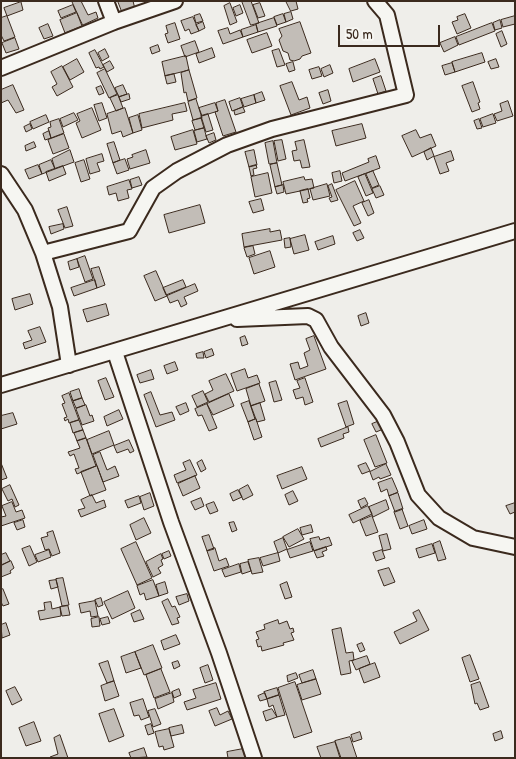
<!DOCTYPE html>
<html>
<head>
<meta charset="utf-8">
<style>
  body { margin:0 }
  #map { position:relative; width:516px; height:759px; overflow:hidden; background:#efeeea; font-family:"Patrick Hand",sans-serif }
  canvas { display:block }
  .frame { position:absolute; inset:0; border:2px solid #3b2a1e; pointer-events:none }
  .scale { position:absolute; left:338px; top:25px; width:102px; height:22px; box-sizing:border-box; border:2px solid #3b2a1e; border-top:0; padding-left:6px; font-size:15px; line-height:18px; white-space:nowrap; color:#3b2a1e; -webkit-text-stroke:4px #f6f6f2; paint-order:stroke }
</style>
</head>
<body>
<div id="map">
<canvas width="516" height="759"></canvas>
<div class="frame"></div>
<div class="scale">50 m</div>
</div>
<script>
const context = document.querySelector('canvas').getContext('2d');
context.lineJoin = 'round';
function fill(path, color) {
  context.fillStyle = color;
  context.fill(path, 'evenodd');
}
function trace(path, color, width, dash) {
  context.strokeStyle = color;
  context.lineWidth = width;
  context.lineCap = dash ? 'butt' : 'round';
  context.setLineDash(dash || []);
  context.stroke(path);
}
const building = new Path2D(`
  M72 1H81L88 15 96 12 98 18 83 25Z
  M118 1H133L135 9 123 14Z
  M242 1H251L259 23 251 25Z
  M286 1H296L298 9 291 11Z
  M21 2 23 10 7 16 4 8Z
  M230 3 237 22 230 25 224 6Z
  M260 3 265 16 258 18 253 5Z
  M73 5 76 12 61 18 58 11Z
  M240 5 243 13 236 16 233 8Z
  M291 12 293 19 286 22 284 14Z
  M77 13 82 26 65 33 60 20Z
  M200 14 203 21 196 23 194 16Z
  M283 14 286 22 277 25 274 17Z
  M465 14 471 28 457 34 452 22 458 20 457 17Z
  M7 16 15 37 4 41 1 35V18Z
  M515 16V24L503 27 501 20Z
  M193 17 199 31 191 34 189 29 185 31 181 21Z
  M274 18 277 26 258 32 256 24Z
  M500 20 502 28 495 30 493 23Z
  M203 22 205 28 199 31 196 25Z
  M300 22 311 53 302 56 300 59 294 61 290 60 288 53 283 51 279 40 282 36 279 29Z
  M175 23 180 39 168 43 165 34 168 33 166 26Z
  M492 23 495 31 459 45 456 37Z
  M48 24 53 36 44 39 39 28Z
  M256 25 258 32 243 37 241 30Z
  M228 28 230 34 240 30 243 37 223 44 218 31Z
  M502 31 507 44 501 47 496 34Z
  M267 33 272 46 252 53 247 40Z
  M455 37 458 45 444 52 440 43Z
  M15 38 19 49 6 53 2 43Z
  M195 41 199 52 185 57 181 46Z
  M158 45 160 51 152 54 150 48Z
  M212 48 215 57 199 63 196 54Z
  M105 49 109 57 102 61 98 53Z
  M279 49 285 65 277 67 272 51Z
  M95 50 104 67 100 69 99 67 96 68 89 53Z
  M482 53 485 62 455 72 452 62Z
  M186 56 189 70 165 76 162 62Z
  M77 59 84 72 70 80 63 67Z
  M375 59 380 72 353 82 349 69Z
  M496 59 499 67 491 69 488 62Z
  M110 61 114 68 107 72 103 65Z
  M293 62 295 70 289 72 286 64Z
  M452 63 455 72 445 75 442 66Z
  M330 65 333 73 324 77 321 69Z
  M62 66 73 87 57 96 52 87 57 84 51 72Z
  M319 67 322 76 312 79 309 70Z
  M105 69 117 94 109 98 97 73Z
  M189 70 197 98 188 101 186 92 184 93 181 73Z
  M174 74 176 82 167 84 165 76Z
  M381 76 386 91 378 94 373 79Z
  M292 82 299 100 307 97 310 108 291 115 280 86Z
  M473 82 480 102 478 103 480 109 472 112 462 86Z
  M13 85 24 110 16 113 8 100 1 103V90Z
  M123 85 127 94 119 97 115 88Z
  M101 86 104 93 99 95 96 88Z
  M328 90 331 101 323 104 319 93Z
  M262 92 265 100 256 103 254 95Z
  M129 94 130 99 121 102 119 97Z
  M118 95 123 108 116 111 110 98Z
  M254 95 256 103 244 107 241 99Z
  M240 98 243 107 232 111 229 102Z
  M196 99 202 118 193 120 188 102Z
  M225 100 236 132 223 136 215 112 218 111 216 103Z
  M508 101 513 116 497 121 494 114 502 111 500 104Z
  M102 103 107 118 99 121 94 105Z
  M185 103 187 111 172 114 173 120 142 128 139 114Z
  M215 103 218 111 202 116 199 108Z
  M243 107 245 112 235 115 234 111Z
  M92 108 101 130 82 138 76 123 80 121 77 114Z
  M125 108 133 133 123 137 121 131 112 134 107 114Z
  M74 113 78 120 63 127 60 119Z
  M208 114 213 130 206 132 201 116Z
  M493 114 496 123 483 127 480 119Z
  M46 115 49 122 33 129 30 122Z
  M138 115 142 130 133 133 129 118Z
  M201 118 204 128 195 130 192 121Z
  M59 119 64 133 51 138 48 128 51 127 50 122Z
  M479 119 482 128 477 129 474 121Z
  M30 124 32 129 26 132 24 127Z
  M362 124 366 138 336 146 332 131Z
  M204 128 207 139 197 142 194 131Z
  M193 130 197 144 175 150 171 137Z
  M416 130 420 138 431 134 436 146 412 157 402 136Z
  M49 131 51 138 45 140 43 134Z
  M214 133 216 140 209 143 206 136Z
  M64 134 69 148 53 154 48 140Z
  M282 140 286 159 278 161 274 141Z
  M304 140 310 167 302 168 300 160 294 161 292 151 297 150 295 142Z
  M273 141 277 163 269 164 265 143Z
  M34 142 36 147 26 151 25 146Z
  M114 142 120 160 113 163 107 144Z
  M431 148 434 156 427 160 424 152Z
  M70 150 74 162 55 169 52 159Z
  M146 150 150 163 130 169 127 159 133 157 132 155Z
  M254 150 257 165 249 167 245 152Z
  M451 151 454 160 446 163 449 171 440 174 434 157Z
  M102 154 104 161 97 163 100 171 90 174 86 159Z
  M376 156 380 168 345 181 342 173 369 162 368 159Z
  M125 159 129 170 117 174 113 163Z
  M51 160 55 169 42 174 39 165Z
  M84 160 90 179 81 182 75 163Z
  M277 163 282 185 275 187 270 165Z
  M38 165 42 174 29 179 25 170Z
  M256 165 257 168 253 169 254 175 251 176 249 167Z
  M63 166 66 174 49 181 46 172Z
  M340 171 342 181 334 183 332 173Z
  M373 171 379 185 372 188 366 174Z
  M268 173 272 193 255 197 251 177Z
  M365 174 373 193 366 196 358 177Z
  M139 177 142 185 132 188 130 180Z
  M304 177 305 180 312 179 314 188 286 194 283 182Z
  M129 180 132 189 127 190 129 198 118 201 116 193 109 195 107 187Z
  M355 181 364 201 353 206 361 223 354 226 336 190Z
  M327 184 330 196 313 200 310 189Z
  M332 184 338 200 331 202 329 198 332 197 328 186Z
  M283 185 284 192 277 194 275 187Z
  M380 186 384 195 376 198 372 189Z
  M308 189 310 198 307 199 308 202 303 203 300 191Z
  M261 199 264 210 253 213 249 202Z
  M369 200 374 213 368 216 362 203Z
  M200 205 205 223 169 233 164 215Z
  M67 207 73 226 65 228 58 210Z
  M63 224 64 229 51 234 49 227Z
  M270 229V232L280 230 282 240 244 247 242 234Z
  M360 230 364 238 357 241 353 233Z
  M305 235 309 250 294 254 290 239Z
  M333 236 335 244 318 250 315 242Z
  M290 238 291 247 285 248 284 239Z
  M253 246 255 254 247 257 244 248Z
  M270 251 275 267 254 274 249 258Z
  M85 256 93 279 85 282 77 259Z
  M77 259 79 267 70 270 68 262Z
  M99 267 105 285 97 288 91 269Z
  M156 271 167 296 155 301 144 276Z
  M95 280 97 288 74 296 71 288Z
  M183 280 186 287 166 295 163 288Z
  M195 284 198 291 184 297 187 304 181 307 178 300 170 303 167 296Z
  M30 294 33 304 15 310 12 299Z
  M106 304 109 315 87 322 83 310Z
  M366 313 369 323 361 326 358 316Z
  M40 327 46 342 25 349 23 343 32 340 28 331Z
  M245 336 248 344 242 346 240 338Z
  M314 336 326 369 295 380 290 364 298 362 300 369 308 366 304 353 310 350 306 339Z
  M212 349 214 355 206 358 204 352Z
  M203 352 204 358H197L196 354Z
  M175 362 178 370 167 374 164 366Z
  M245 369 248 378 257 375 260 383 237 391 231 374Z
  M151 370 154 379 140 383 137 375Z
  M226 374 234 391 209 402 205 394 213 390 209 381Z
  M106 378 114 397 105 400 98 381Z
  M305 378 313 402 305 405 303 397 296 399 293 390 300 388 297 381Z
  M276 381 282 400 274 402 269 383Z
  M259 384 265 401 251 406 246 389Z
  M79 389 82 398 73 401 70 392Z
  M203 391 208 402 197 407 192 396Z
  M151 392 160 415 172 412 175 420 156 427 144 395Z
  M69 393 79 420 69 423 68 419 65 421 64 418 67 417 62 404 65 403 62 396Z
  M229 394 234 406 213 415 207 404Z
  M82 398 85 405 76 408 73 401Z
  M249 401 255 419 248 422 241 404Z
  M347 401 354 424 346 427 338 404Z
  M186 403 189 411 180 415 176 407Z
  M260 403 265 420 257 422 251 406Z
  M207 404 217 428 209 431 202 415 198 416 195 409Z
  M86 405 90 416 92 415 94 421 82 425 76 409Z
  M119 410 123 419 107 426 104 417Z
  M13 413 17 424 1 429V416Z
  M256 419 262 437 254 440 248 422Z
  M79 420 83 430 73 433 70 423Z
  M382 420 386 428 376 432 372 424Z
  M348 427 349 432 343 434 344 438 321 447 318 439Z
  M83 430 86 438 77 441 74 433Z
  M109 431 114 445 92 454 87 440Z
  M376 435 387 463 375 467 364 440Z
  M86 438 96 466 77 474 75 469 79 468 74 454 70 456 68 452 80 448 77 441Z
  M129 440 134 451 130 453 128 449 117 453 114 446Z
  M100 452 107 470 115 466 119 476 103 482 93 455Z
  M190 460 197 475 177 483 174 475 186 470 183 463Z
  M202 460 206 469 201 472 197 463Z
  M1 463 7 478 1 480Z
  M366 463 370 471 362 474 358 466Z
  M386 464 391 475 380 479 379 477 373 480 370 472Z
  M97 466 106 490 90 496 81 472Z
  M302 467 307 479 282 489 277 476Z
  M195 476 200 488 183 496 178 484Z
  M392 478 398 492 389 496 387 489 381 492 378 483Z
  M10 485 19 505 15 507 12 499 8 501 2 489Z
  M248 485 253 495 243 500 239 490Z
  M238 490 242 497 233 501 230 494Z
  M293 491 298 501 289 505 285 495Z
  M150 493 154 506 144 510 140 497Z
  M398 493 403 509 395 512 389 496Z
  M92 495 96 503 104 500 106 507 81 517 78 510 85 508 81 500Z
  M139 496 141 503 128 508 125 501Z
  M201 498 204 506 195 510 191 502Z
  M365 498 368 504 361 508 358 501Z
  M386 500 389 509 373 517 369 507Z
  M12 502 16 512 22 510 25 518 1 526V517L6 516 2 506Z
  M214 502 218 511 210 514 206 505Z
  M515 503V512L510 514 506 506Z
  M368 506 372 514 353 523 349 515Z
  M402 509 408 526 400 529 394 512Z
  M372 516 378 532 366 536 360 521Z
  M144 518 151 533 136 540 130 525Z
  M23 520 25 527 17 530 14 523Z
  M424 520 427 529 412 534 409 526Z
  M234 522 237 530 232 532 229 523Z
  M311 525 313 532 302 535 300 528Z
  M298 529 304 539 289 547 283 537Z
  M53 531 60 553 52 556 49 549 45 550 41 538 48 536 47 533Z
  M387 534 391 549 383 551 379 536Z
  M209 535 214 549 207 551 202 537Z
  M319 537 320 540 329 537 332 545 314 551 310 539Z
  M283 538 287 549 278 553 274 542Z
  M440 541 446 559 438 561 433 544Z
  M136 542 152 578 137 585 121 549Z
  M310 542 313 551 290 558 287 550Z
  M432 544 435 553 419 558 416 549Z
  M30 546 37 562 29 566 22 549Z
  M326 547 327 550 322 552 324 556 317 558 314 551Z
  M215 548 219 561 226 558 229 566 214 571 207 551Z
  M49 550 51 557 38 562 35 555Z
  M382 550 385 558 376 561 373 553Z
  M169 551 171 556 164 559 162 554Z
  M6 553 10 561 1 565V555Z
  M278 553 280 561 263 566 260 558Z
  M161 554 163 559 161 560 163 565 158 568 161 573 153 577 146 562Z
  M259 558 263 572 252 574 248 560Z
  M11 561 14 568 10 571 11 573 1 577V566Z
  M248 562 251 571 242 574 240 564Z
  M239 564 241 572 225 577 222 570Z
  M389 568 395 582 384 586 378 571Z
  M63 578 69 605 62 606 56 579Z
  M56 580 58 587 51 589 49 581Z
  M153 580 159 596 146 600 144 593 140 595 137 586Z
  M165 582 168 593 159 596 156 585Z
  M287 582 292 597 285 599 280 585Z
  M3 589 9 604 3 606 1 602V590Z
  M128 591 135 608 112 619 104 602Z
  M187 594 189 601 179 605 176 597Z
  M101 598 103 605 98 607 95 600Z
  M168 599 172 607 175 606 180 617 177 618 179 623 172 625 162 602Z
  M95 601 98 616 91 617 90 611 81 613 79 604Z
  M51 602 52 609 60 607 61 616 40 620 38 611 45 610 44 603Z
  M68 606 70 615 62 616 60 607Z
  M140 610 144 619 134 622 131 614Z
  M419 610 429 630 400 644 394 632 417 621 413 613Z
  M99 617 100 626 92 627 91 619Z
  M108 617 110 623 102 625 100 619Z
  M278 620 279 624 287 621 290 629 293 628 294 632 291 633 294 640 283 643 284 645 262 651 261 646 258 647 256 640 259 639 256 632 265 629 264 625Z
  M6 623 10 635 2 638 1 625Z
  M341 628 346 653 353 652 354 660 349 661 351 673 341 675 332 630Z
  M176 635 180 644 164 650 161 641Z
  M362 643 365 650 360 652 357 645Z
  M153 645 162 668 144 675 135 652Z
  M135 652 141 668 126 673 121 657Z
  M470 655 479 679 470 682 462 658Z
  M367 656 370 664 356 670 352 661Z
  M108 661 114 681 107 683 99 664Z
  M178 661 180 666 174 669 172 663Z
  M375 663 380 677 364 683 359 669Z
  M208 665 213 680 205 683 200 668Z
  M161 669 170 692 154 698 146 675Z
  M313 670 316 679 302 683 299 675Z
  M296 673 298 678 288 682 287 676Z
  M316 679 321 694 302 700 297 685Z
  M114 681 119 696 105 701 101 686Z
  M295 682 312 732 294 738 278 688Z
  M480 682 489 707 480 710 477 703 475 704 471 685Z
  M216 683 221 699 187 710 184 702 196 698 193 690Z
  M15 687 22 700 12 705 6 691Z
  M277 688 279 695 267 699 264 692Z
  M179 689 181 695 174 698 172 692Z
  M172 693 174 702 158 709 155 699Z
  M265 693 267 699 260 701 258 696Z
  M279 695 285 715 277 717 273 705 269 707 267 699Z
  M143 699 149 717 141 720 139 715 134 716 130 703Z
  M217 708 220 715 228 711 232 719 215 726 209 711Z
  M114 709 124 736 109 742 99 714Z
  M155 709 161 724 153 727 148 711Z
  M272 709 277 717 266 721 263 712Z
  M34 722 41 741 26 746 19 728Z
  M151 724 154 733 148 735 145 726Z
  M182 725 184 733 171 736 169 728Z
  M169 729 174 747 164 750 163 746 159 747 155 732Z
  M501 731 503 738 495 741 493 734Z
  M360 732 362 739 353 742 351 735Z
  M60 735 68 758H51L50 757 58 754 54 738Z
  M350 737 357 758H341L335 741Z
  M335 742 340 758H321L317 747Z
  M144 748 147 757 131 758 129 753Z
  M243 749 245 758H228L227 752Z`);
fill(building, '#c2bdb7');
trace(building, '#3b2a1e', 1);
const minor = new Path2D(`
  M106 1 114 22
  M1 68 114 22 175 1
  M1 174 25 210 43 253 60 307 69 365
  M43 253 129 231 153 188 177 171 227 145 272 129 406 95 387 15 375 1
  M237 319 308 316 316 320 331 347 383 415 397 442 418 495 439 518 473 538 515 547
  M115 352 171 522 219 653 254 758
  M1 385 515 231`);
trace(minor, '#3b2a1e', 18);
trace(minor, '#f6f6f2', 14);
</script>
</body>
</html>
